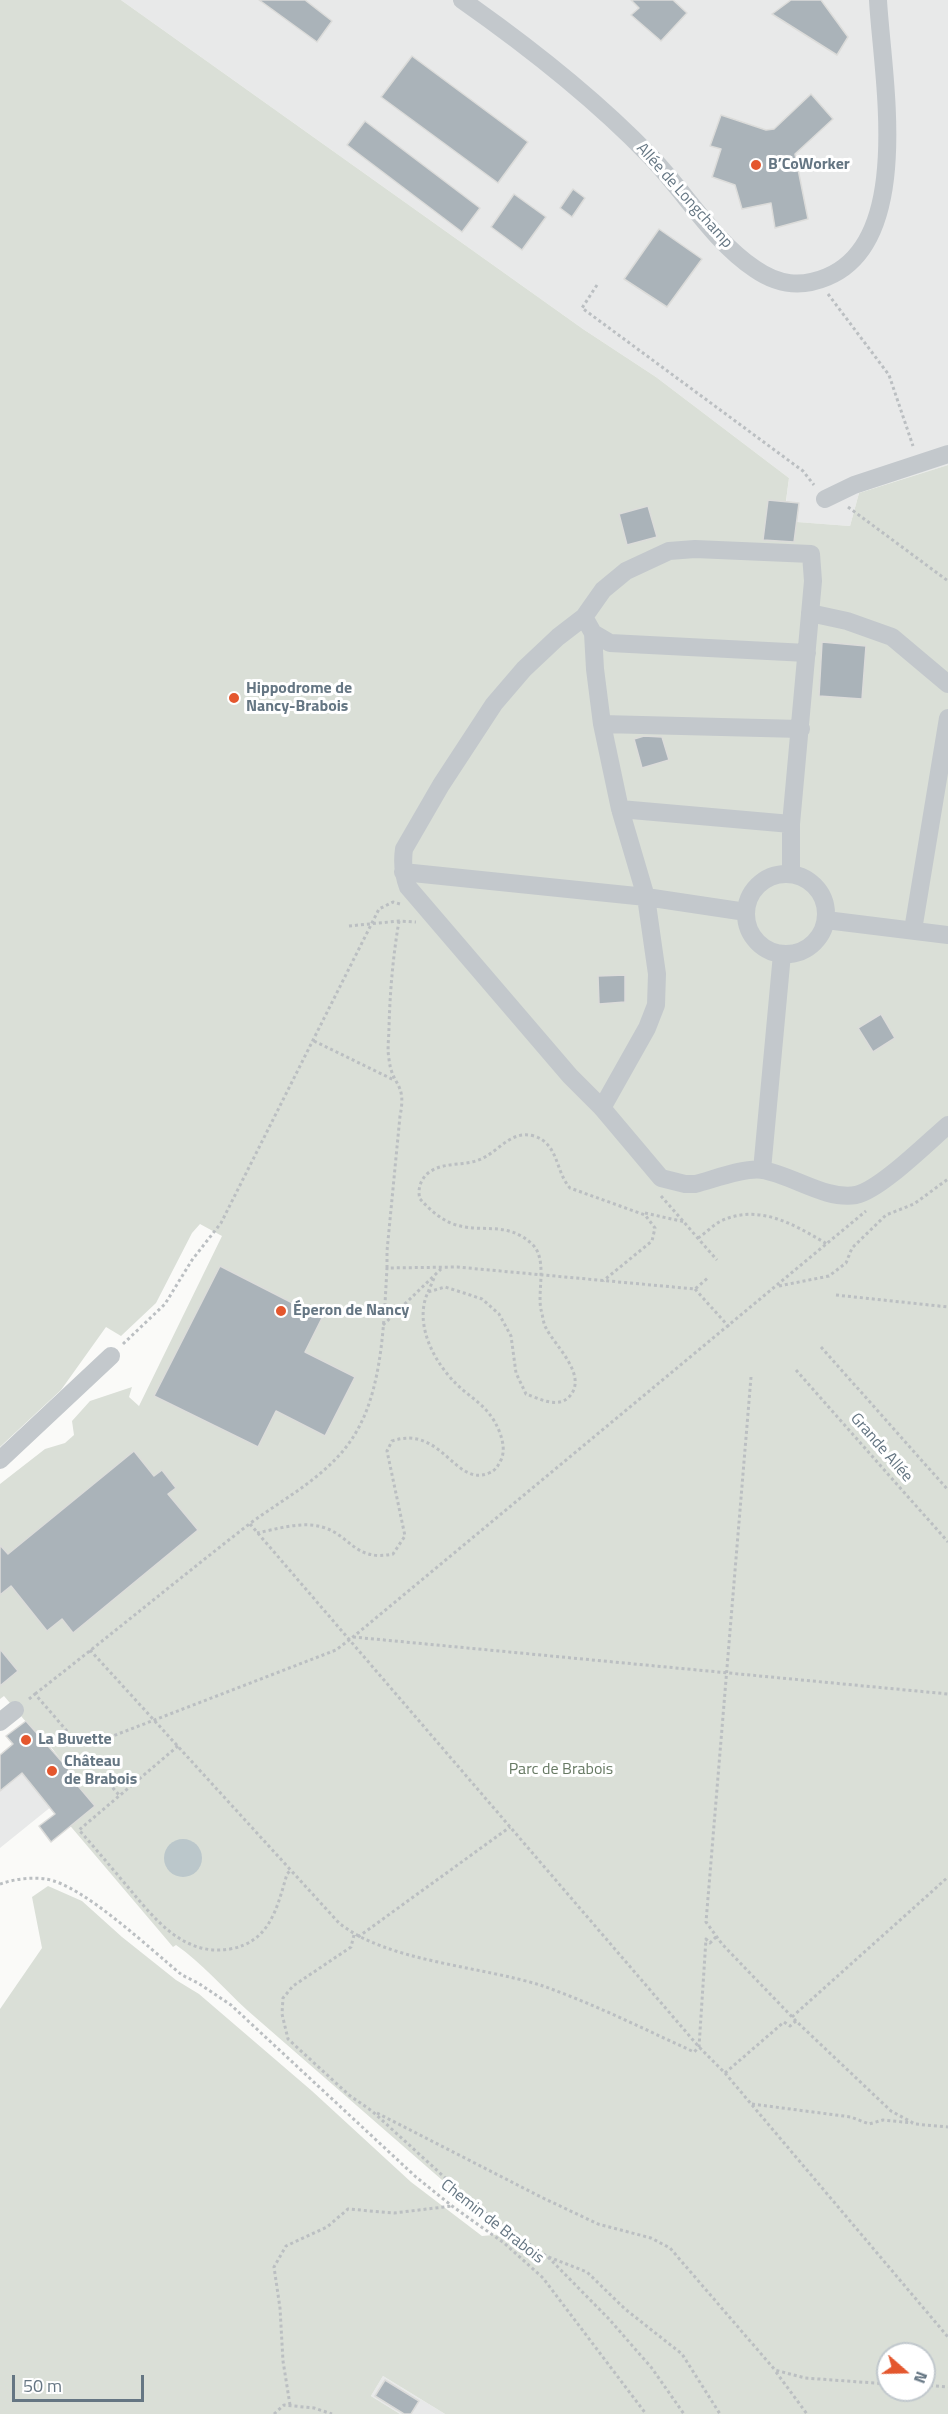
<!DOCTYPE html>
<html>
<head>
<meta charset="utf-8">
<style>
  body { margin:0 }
  #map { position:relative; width:948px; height:2414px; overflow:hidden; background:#fafaf8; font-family:"Titillium Web",sans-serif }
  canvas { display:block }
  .north { position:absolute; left:876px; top:2342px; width:60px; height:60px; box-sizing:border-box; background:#fff; border:2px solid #c1c8cd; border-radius:50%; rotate:110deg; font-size:16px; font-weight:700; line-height:24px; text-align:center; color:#657683 }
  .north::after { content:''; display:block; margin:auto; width:21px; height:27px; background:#e4572e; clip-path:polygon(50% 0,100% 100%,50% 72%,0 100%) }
  .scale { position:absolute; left:12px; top:2375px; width:132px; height:27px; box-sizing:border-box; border:3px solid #657683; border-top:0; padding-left:8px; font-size:18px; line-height:21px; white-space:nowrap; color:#657683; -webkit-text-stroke:4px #fff; paint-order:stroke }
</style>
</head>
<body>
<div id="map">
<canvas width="948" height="2414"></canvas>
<div class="north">N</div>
<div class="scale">50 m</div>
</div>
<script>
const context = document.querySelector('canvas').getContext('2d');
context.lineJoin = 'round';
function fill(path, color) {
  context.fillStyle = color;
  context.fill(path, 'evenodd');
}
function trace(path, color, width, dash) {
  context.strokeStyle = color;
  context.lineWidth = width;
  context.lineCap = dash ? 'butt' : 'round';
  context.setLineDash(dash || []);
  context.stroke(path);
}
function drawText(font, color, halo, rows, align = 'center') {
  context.font = font + ' "Titillium Web",sans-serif';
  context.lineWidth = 6;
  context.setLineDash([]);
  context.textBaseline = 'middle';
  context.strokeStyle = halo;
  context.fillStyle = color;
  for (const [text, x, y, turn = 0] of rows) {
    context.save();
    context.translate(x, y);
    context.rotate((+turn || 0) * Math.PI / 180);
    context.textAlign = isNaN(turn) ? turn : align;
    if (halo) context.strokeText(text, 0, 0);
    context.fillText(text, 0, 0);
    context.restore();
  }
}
fill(new Path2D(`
  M121 0H948V465L859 493 850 526 796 522 786 502 789 478 656 377 583 329Z
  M26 1721 71 1772 69 1774 95 1806H52L0 1848V1755L12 1744 6 1736Z
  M383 2376 445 2414H400L371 2396Z`), '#e8e9e9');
fill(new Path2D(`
  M0 0H121L583 329 656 377 789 478 786 501 799 503 797 522 850 526 859 493 948 465V2414H445L383 2376 371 2396 400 2414H0V2009L42 1948 32 1897 48 1886 82 1901 122 1937 176 1980 199 1994 312 2091 411 2182 482 2236 504 2234 247 2010C223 1988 202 1963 176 1945L173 1947 61 1815 95 1806 68 1774 70 1772 51 1747 49 1749 4 1696 0 1699V1484L45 1449 65 1443 74 1435 72 1421 90 1401 132 1387 129 1397 139 1406 222 1236 200 1224 192 1233 156 1303 121 1336 106 1327 61 1390 0 1447ZM888 2354H924V2390H888Z`), '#dadfd7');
fill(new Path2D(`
  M164 1858a19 19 0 1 1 38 0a19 19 0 1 1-38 0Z`), '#bbc7cb');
const building = new Path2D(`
  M259 0H305L332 21 317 42Z
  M631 0H673L687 13 661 41 631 15 639 8Z
  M791 0H821L848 37 837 55 772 14Z
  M412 56 528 142 498 183 381 97Z
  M811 94 833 119 795 154 808 219 775 228 771 203 742 209 735 185 712 177 721 149 710 146 721 115 766 130 774 129Z
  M365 121 480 208 462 232 347 145Z
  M573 189 585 198 572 217 560 208Z
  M514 194 546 217 522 250 491 227Z
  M659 229 702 259 667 307 624 279Z
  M768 500 799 503 794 542 763 540Z
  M648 506 657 537 627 545 619 514Z
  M822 642 866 646 862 699 819 696Z
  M644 736 662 737 669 760 642 768 634 739Z
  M625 975V1002L599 1004 598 976Z
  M881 1014 895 1038 873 1052 858 1028Z
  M220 1266 322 1318 305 1352 355 1377 325 1436 276 1411 258 1447 154 1396Z
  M134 1451 154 1476 162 1470 176 1488 168 1494 198 1530 73 1633 62 1619 47 1631 11 1586 0 1595V1545L8 1554Z
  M0 1649 18 1671 0 1686Z
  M26 1721 71 1772 68 1774 95 1806 51 1842 39 1826 55 1814 22 1773 0 1791V1755L13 1744 6 1736Z
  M385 2380 419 2401 411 2414H404L375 2396Z`);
fill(building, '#aab3b9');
trace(building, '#dcdcda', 1.5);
trace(new Path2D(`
  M597 285 582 308 803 471 814 485
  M828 294 889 375 913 446
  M848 507 948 581
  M349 926 399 921 416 922
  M314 1041 394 1080
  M661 1196 717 1260
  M645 1213 685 1222
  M698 1238C706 1233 713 1225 721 1221 759 1203 795 1225 827 1244
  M387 1268V1251L400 1116C407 1082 392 1087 389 1059 387 1049 389 1037 389 1027 390 991 393 956 399 921
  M779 1286 829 1276 846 1263 852 1248 886 1215 914 1204 948 1179
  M695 1289 729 1327
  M428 1292 435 1276
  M836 1295 948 1307
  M383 1325 441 1269
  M123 1344 165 1304 192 1260 221 1223 379 909 393 902 400 904
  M821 1347 948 1490
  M796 1370 948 1542
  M751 1377 706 1922 722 1944 796 2021 891 2111 915 2124 948 2127
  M250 1524 699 2047 725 2073 948 2337
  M257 1533C277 1529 302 1521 322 1527 351 1535 354 1562 393 1554L405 1536 387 1451 392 1441C442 1424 455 1488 489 1473 496 1470 498 1466 501 1460 505 1451 503 1442 500 1433 488 1402 468 1399 449 1376 430 1354 415 1320 428 1292L445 1287 464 1293 482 1299 499 1314 511 1336 516 1373 526 1394C538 1398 557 1409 569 1397 589 1376 555 1346 546 1328 543 1323 543 1316 541 1310 537 1291 548 1259 532 1244 506 1220 482 1234 453 1224 440 1219 429 1209 420 1199 417 1189 421 1177 431 1171 447 1161 468 1167 485 1157 501 1148 513 1130 534 1136 559 1144 555 1171 570 1188L645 1215 655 1228 652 1241 603 1281
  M353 1637 948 1694
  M90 1650 339 1923C387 1962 482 1966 543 1986 594 2004 644 2029 694 2052L699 2047 706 1939 710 1943 717 1936
  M35 1694C107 1638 176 1581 248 1525 288 1495 335 1473 359 1427 383 1382 384 1318 387 1268L457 1267 695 1289 709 1277
  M29 1699 35 1694 73 1738 105 1739 336 1650 353 1637 866 1211
  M178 1746 79 1830C95 1848 111 1867 127 1886 154 1918 183 1957 230 1949 270 1942 277 1908 287 1874L291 1870
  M101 1774 119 1795
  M0 1884C14 1879 31 1877 46 1879 83 1885 150 1949 182 1975L198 1983 231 2005 416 2177 452 2206 504 2243 543 2278 646 2414
  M354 1935 351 1947 293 1986 283 1998 282 2014 288 2039 349 2095 372 2111 476 2206 546 2256 587 2272 625 2309 682 2354 720 2414
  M358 1937 510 1827
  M792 2017 948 1877
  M725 2073 784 2022 790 2026 796 2021
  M752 2104 851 2117 869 2124 883 2120 913 2123
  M377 2113 541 2197 598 2224 651 2238 670 2248 775 2370 805 2378 888 2384
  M548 2257 608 2318 651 2367 684 2414
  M776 2372 807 2414
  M924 2385 948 2387
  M290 2405 283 2361 280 2308 274 2267 286 2246 327 2227 348 2209 394 2213 452 2206
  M274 2414 284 2405 314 2408 332 2414`), '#bbbfc2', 3, [3, 3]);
trace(new Path2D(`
  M462 0C529 47 593 97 650 156 686 193 712 240 755 269 778 285 801 288 827 277 915 241 882 74 878 0
  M825 499 854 485 948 454
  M810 613 847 621 892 637 948 684
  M584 617 593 633 595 669 602 724 620 809 646 897 657 974 656 1005 647 1028 602 1108
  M593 633 610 643 807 653
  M602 724 801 729
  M620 809 791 824
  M403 872 646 897 746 912
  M746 914a40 40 0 1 1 80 0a40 40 0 1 1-80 0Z
  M791 874V824L813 581 811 554 695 549 669 551 626 571 603 590 584 617 558 637 524 669 494 704 441 785 404 849C402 863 403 874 408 887L570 1076 602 1108 661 1178 685 1184H695C712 1180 745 1167 762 1170 793 1175 824 1200 856 1195 880 1190 928 1142 948 1125
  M826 920 948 935
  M913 930 948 718
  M762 1170 782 954
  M0 1460 111 1356
  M0 1722 15 1710`), '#c3c8cc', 18);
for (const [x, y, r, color] of [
  [756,165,6,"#e4572e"],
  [234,698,6,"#e4572e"],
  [281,1311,6,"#e4572e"],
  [26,1740,6,"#e4572e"],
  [52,1771,6,"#e4572e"]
]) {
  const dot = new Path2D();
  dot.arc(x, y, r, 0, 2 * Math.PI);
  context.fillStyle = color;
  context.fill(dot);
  trace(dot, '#fff', 2);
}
drawText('bold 16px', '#657683', '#fff', [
  ["B’CoWorker",768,165],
  ["Hippodrome de",246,689],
  ["Nancy-Brabois",246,707],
  ["Éperon de Nancy",293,1311],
  ["La Buvette",38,1740],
  ["Château",64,1762],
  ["de Brabois",64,1780]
], 'left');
drawText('16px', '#657683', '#fff', [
  ["Allée de Longchamp",684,196,48],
  ["Grande Allée",881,1448,49],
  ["Chemin de Brabois",492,2222,38]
]);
drawText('16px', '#687a64', '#fff', [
  ["Parc de Brabois",561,1770]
]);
</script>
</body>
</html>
